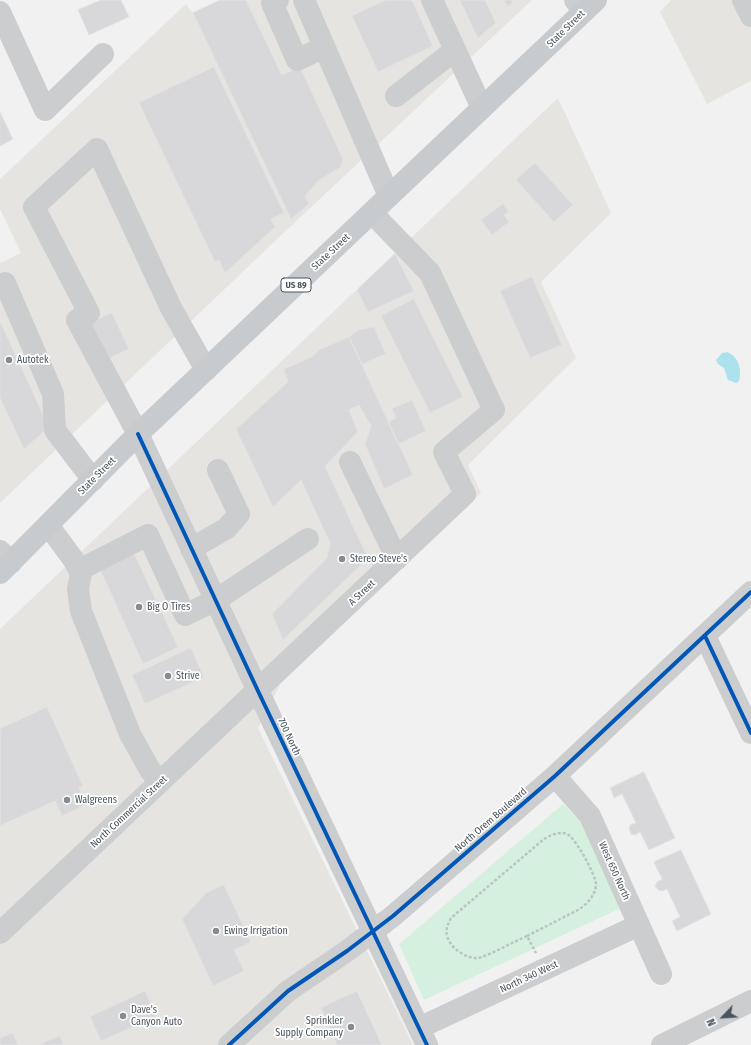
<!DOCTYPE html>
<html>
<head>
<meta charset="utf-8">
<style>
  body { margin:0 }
  #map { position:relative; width:751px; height:1045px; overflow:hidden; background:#f2f1f1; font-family:"Fira Sans Condensed",sans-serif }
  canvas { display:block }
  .north { position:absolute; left:703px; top:997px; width:40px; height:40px; -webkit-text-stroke:3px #fff; paint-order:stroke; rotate:245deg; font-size:11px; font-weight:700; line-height:16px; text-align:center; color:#48545e }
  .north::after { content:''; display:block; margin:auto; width:14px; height:18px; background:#48545e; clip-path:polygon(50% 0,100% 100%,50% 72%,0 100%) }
</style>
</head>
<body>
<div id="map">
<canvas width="751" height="1045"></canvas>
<div class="north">N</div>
</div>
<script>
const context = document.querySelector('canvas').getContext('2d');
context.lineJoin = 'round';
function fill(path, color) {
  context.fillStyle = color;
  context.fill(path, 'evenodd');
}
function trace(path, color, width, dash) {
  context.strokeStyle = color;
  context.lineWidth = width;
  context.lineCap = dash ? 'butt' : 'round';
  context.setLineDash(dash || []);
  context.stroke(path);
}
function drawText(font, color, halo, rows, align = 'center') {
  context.font = font + ' "Fira Sans Condensed",sans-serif';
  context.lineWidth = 3.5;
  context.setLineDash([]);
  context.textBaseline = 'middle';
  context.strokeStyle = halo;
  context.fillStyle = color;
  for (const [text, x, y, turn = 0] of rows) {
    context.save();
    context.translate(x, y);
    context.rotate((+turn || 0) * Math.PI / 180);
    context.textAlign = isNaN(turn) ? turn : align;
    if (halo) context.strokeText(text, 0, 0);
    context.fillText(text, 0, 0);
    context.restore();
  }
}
fill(new Path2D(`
  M220 0H532L274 242 0 503V263L21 253 0 209V179L186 4 193 13Z
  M671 0H751V81L707 104 660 12Z
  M558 98 611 213 541 282 576 358 468 465 481 493 281 683 258 728 413 1045H0V629Z`), '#e6e4e0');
fill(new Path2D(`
  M563 804 585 827 621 908 424 1000 399 944Z`), '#d6f0df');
fill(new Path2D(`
  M727 352C739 357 742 370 739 381L736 383 728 380 724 368 718 364 716 360 722 353Z`), '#abe2ee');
const building = new Path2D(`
  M101 0H121L129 17 89 35 78 10Z
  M220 0H246L282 75 300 67 343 159 341 167 319 180 305 196 309 204 291 219 193 13Z
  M386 0H412L433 46 378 72 352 16Z
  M460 0H485L496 23 478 38Z
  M503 0H514L509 6Z
  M214 67 284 213 271 219 275 227 225 273 219 260 215 262 139 103Z
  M0 112 13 139 0 146Z
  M535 163 573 205 554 222 516 180Z
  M503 204 509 212 504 215 509 222 492 235 481 220Z
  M395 254 414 291 368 312 357 290Z
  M532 277 562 345 530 358 500 291Z
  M414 299 463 397 430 413 381 316Z
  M112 313 129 349 106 360 88 324Z
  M0 321 49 427 24 449 0 398Z
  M374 327 386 354 362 364 349 337 358 330Z
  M349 337 413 475 384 489 365 444 371 426 359 405 349 410 358 432 325 466 368 558 283 640 272 614 327 558 330 543 301 480 273 507 236 429 288 382 284 369 312 357 319 350Z
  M412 400 426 431 398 444 388 422 396 418 392 409Z
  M133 551 178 647 143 664 99 567Z
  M191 648 204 677 145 704 132 675Z
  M47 707 83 786 79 788 87 804 62 816 55 801 0 826V729Z
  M644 772 675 838 649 850 640 832 635 835 631 834 629 829 630 825 636 823 622 794 614 798 610 788Z
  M681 850 711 914 677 931 672 921 680 917 667 889 662 891 658 890 655 886 657 882 662 879 654 862Z
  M224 885 251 942 234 950 244 971 213 986 182 919 206 893Z
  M145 991 157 1016 101 1041 90 1017Z
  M357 991 382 1045H337L321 1008Z
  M13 1033 18 1045H0V1038Z
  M60 1036 64 1045H39L45 1042Z`);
fill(building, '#d8d8da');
trace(building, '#e3e3e4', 1);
trace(new Path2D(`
  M527 936 578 910C587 904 595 896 596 885 597 877 575 837 567 834 559 831 551 835 544 839L451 918C446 928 444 934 451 944 456 951 468 959 478 958 486 957 517 940 527 936L536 953`), '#b9c5c1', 2.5, [3, 2]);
trace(new Path2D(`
  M278 0 272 3 297 60 324 47
  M304 0 389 196
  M432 0 482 108
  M575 0 584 11
  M743 0 751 16
  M0 12 45 110 103 54
  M396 96 455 50
  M5 283 53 394 55 430 93 480
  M206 370 171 308 97 149 34 207 89 313 77 320 138 434 258 691 427 1045
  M350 462 397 559
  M48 525 73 559 81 573 78 589 81 611 130 734 150 770 160 782
  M191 549 227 528 239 514 218 470
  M0 551 11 563
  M79 570 148 535 185 615 216 600 308 539
  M705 636 751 733
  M555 776 590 816 661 974
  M0 933 465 494 444 452 494 410 430 273 372 213
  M419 1028 639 925
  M229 1045 288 991 347 951 393 916 555 776 751 592
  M662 1045 751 1001`), '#cbcdcf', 22);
trace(new Path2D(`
  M0 573 138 434 596 0`), '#c7cbce', 22);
trace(new Path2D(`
  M138 434 258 691 427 1045
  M705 636 751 733
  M229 1045 288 991 347 951 393 916 555 776 751 592`), '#0057b8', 4);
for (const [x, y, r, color] of [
  [9,360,4,"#848b91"],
  [342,559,4,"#848b91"],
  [139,607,4,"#848b91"],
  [168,676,4,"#848b91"],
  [67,800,4,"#848b91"],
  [216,931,4,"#848b91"],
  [123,1016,4,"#848b91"],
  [351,1027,4,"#848b91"]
]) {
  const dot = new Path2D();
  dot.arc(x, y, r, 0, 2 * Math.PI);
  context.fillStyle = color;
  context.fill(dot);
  trace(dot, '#fff', 1.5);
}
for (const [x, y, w] of [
  [296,285,30]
]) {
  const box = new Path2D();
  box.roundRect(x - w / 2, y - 7, w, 14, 3);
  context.fillStyle = '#fff';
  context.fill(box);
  trace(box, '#48545e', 1);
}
drawText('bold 9px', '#48545e', null, [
  ["US 89",296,285]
]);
drawText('10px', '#48545e', '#fff', [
  ["State Street",566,29,-44],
  ["State Street",331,252,-43],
  ["State Street",97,476,-45],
  ["A Street",362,593,-43],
  ["700 North",289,737,65],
  ["North Commercial Street",129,812,-43],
  ["North Orem Boulevard",491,820,-41],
  ["West 650 North",614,871,66],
  ["North 340 West",529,977,-25]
]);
drawText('10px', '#48545e', '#fff', [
  ["Autotek",17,360],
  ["Stereo Steve's",350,559],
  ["Big O Tires",147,607],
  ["Strive",176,676],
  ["Walgreens",75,800],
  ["Ewing Irrigation",224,931],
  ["Dave's",131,1010],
  ["Canyon Auto",131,1022],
  ["Sprinkler",343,1021,"right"],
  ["Supply Company",343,1033,"right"]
], 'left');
</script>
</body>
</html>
